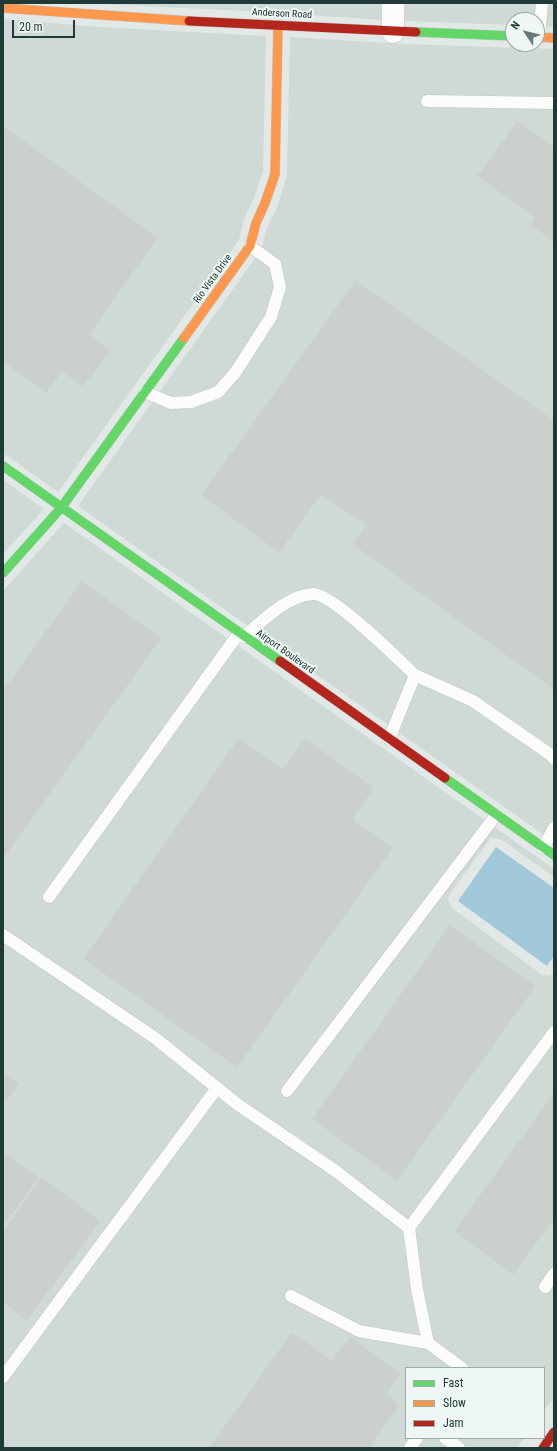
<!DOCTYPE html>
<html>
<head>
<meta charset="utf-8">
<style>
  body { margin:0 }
  #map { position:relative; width:557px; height:1451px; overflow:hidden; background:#e2e8e6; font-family:"Roboto Condensed",sans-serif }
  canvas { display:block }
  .frame { position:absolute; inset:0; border:4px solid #203b37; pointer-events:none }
  .legend { position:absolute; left:405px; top:1367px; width:140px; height:72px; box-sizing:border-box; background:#eff7f4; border:1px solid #9caca8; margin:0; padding:5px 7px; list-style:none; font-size:12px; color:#203b37 }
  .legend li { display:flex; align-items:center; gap:8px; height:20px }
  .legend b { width:20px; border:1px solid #9caca8 }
  .north { position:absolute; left:505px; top:12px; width:40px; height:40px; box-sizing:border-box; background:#eff7f4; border:1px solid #9caca8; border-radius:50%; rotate:305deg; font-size:11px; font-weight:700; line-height:16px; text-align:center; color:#203b37 }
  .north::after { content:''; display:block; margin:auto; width:14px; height:18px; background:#647874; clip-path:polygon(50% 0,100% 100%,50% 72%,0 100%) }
  .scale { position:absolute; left:12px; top:20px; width:63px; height:18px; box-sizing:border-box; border:2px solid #203b37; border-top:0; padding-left:5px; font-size:12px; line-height:14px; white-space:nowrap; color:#203b37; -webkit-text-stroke:3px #eff7f4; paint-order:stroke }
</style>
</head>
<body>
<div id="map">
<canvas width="557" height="1451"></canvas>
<div class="frame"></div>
<ul class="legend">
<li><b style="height:5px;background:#63d668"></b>Fast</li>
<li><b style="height:5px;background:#ff974d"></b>Slow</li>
<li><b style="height:5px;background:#b3261e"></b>Jam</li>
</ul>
<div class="north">N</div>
<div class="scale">20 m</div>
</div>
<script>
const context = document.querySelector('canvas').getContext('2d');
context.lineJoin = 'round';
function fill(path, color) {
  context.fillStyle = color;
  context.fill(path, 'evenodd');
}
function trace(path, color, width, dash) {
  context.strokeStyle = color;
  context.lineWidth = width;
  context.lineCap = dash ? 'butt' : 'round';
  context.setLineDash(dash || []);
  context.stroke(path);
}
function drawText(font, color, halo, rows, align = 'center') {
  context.font = font + ' "Roboto Condensed",sans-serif';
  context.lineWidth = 4;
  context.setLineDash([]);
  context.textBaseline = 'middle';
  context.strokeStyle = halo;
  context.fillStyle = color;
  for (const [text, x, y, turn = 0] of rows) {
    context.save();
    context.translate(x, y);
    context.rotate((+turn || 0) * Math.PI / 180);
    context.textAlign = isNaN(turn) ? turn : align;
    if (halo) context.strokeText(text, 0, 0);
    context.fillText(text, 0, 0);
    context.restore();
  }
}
fill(new Path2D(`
  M84 3H381V20L267 12Z
  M405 3H554V27L537 26V20H513V25L405 21Z
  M3 19 99 27 266 36 263 171 254 198 244 219 239 240 58 492 3 453Z
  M290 37 404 44 554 49V842L78 506 261 250 267 228 277 208 287 175Z
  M3 480 44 509 3 554Z
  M64 523 554 869V877L502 840 495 838 490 839 449 895 448 900 452 908 541 974 548 976 554 974V1397L544 1411V1368H406V1438H525L517 1448H3V591Z`), '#cfdad6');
fill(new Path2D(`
  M496 847 554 888V956L547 966 458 901Z`), '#a1c8d8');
const building = new Path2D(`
  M518 122 554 147V241L531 225 536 218 478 176Z
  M3 126 157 238 89 334 110 351 83 386 62 371 46 392 3 361Z
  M356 281 554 421V689L353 544 367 525 321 494 279 552 202 495Z
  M82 582 161 638 3 858V692Z
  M239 739 283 770 305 739 373 788 352 820 392 848 237 1067 84 959Z
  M450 926 535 986 397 1180 313 1119Z
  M3 1073 19 1084 5 1102 3 1101Z
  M554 1094V1218L513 1274 455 1231Z
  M4 1153 38 1177 6 1222 3 1219V1155Z
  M42 1178 100 1221 27 1320 3 1302V1232Z
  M292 1333 332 1361 350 1337 400 1374 385 1394 399 1405 368 1448H210Z`);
fill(building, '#cbd0cf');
trace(building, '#cad1cf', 1);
const lane = new Path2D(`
  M539 37 542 3
  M427 101 554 103
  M145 392 171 403 191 402 218 392 235 373 271 317 280 287 275 264 250 246
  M244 637C262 621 288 595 313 594 332 593 399 660 415 675L389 739
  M415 675 473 701 551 755 554 759
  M543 848 554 828
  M49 897 239 633
  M3 935 155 1038 237 1104 337 1172 409 1228 417 1289 428 1343 462 1368
  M287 1091 496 815
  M409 1228 554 1032
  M545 1287 554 1274
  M291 1296 359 1331 428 1343
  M3 1377 217 1088
  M445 1438 459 1448
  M410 1448 417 1438`);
const street = new Path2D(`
  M393 32V3`);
const fast = new Path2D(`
  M416 32 513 36
  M3 466 280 661
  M3 573 61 508 184 338
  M445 778 554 855`);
const slow = new Path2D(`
  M3 8 189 21
  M537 37 554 38
  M184 338 250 246 256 223 265 203 275 174 278 25`);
const jam = new Path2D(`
  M189 21 416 32
  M280 661 445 778
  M543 1448 554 1432`);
trace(lane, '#bfc5c3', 13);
trace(street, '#bfc5c3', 23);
trace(fast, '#bec6c4', 10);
trace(slow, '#bec6c4', 10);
trace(jam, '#bec6c4', 10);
trace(lane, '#fbfcfb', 12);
trace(street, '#fbfcfb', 22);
trace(fast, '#63d668', 9);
trace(slow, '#ff974d', 9);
trace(jam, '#b3261e', 9);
drawText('10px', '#203b37', '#eff7f4', [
  ["Anderson Road",282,14,3],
  ["Rio Vista Drive",213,279,-54],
  ["Airport Boulevard",285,652,35]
]);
</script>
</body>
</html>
